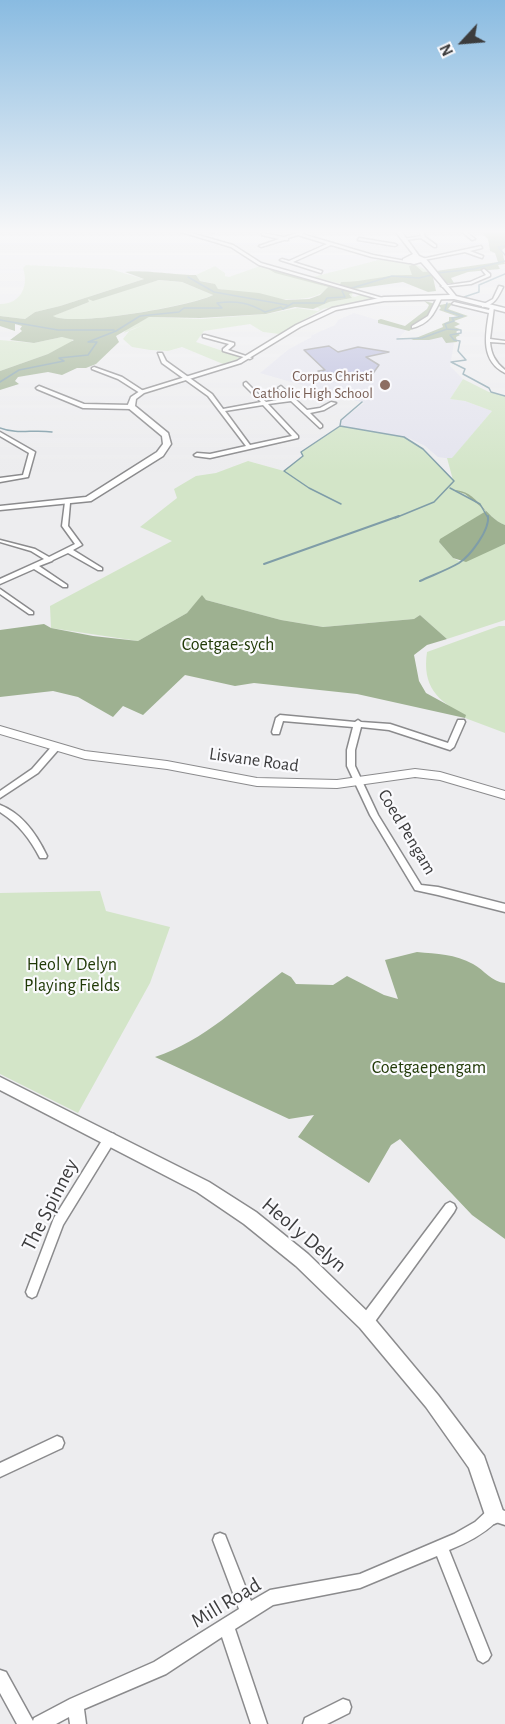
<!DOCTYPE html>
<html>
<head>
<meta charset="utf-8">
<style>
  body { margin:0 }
  #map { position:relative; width:505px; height:1724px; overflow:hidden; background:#ededef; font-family:"Alegreya Sans",sans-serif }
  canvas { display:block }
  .north { position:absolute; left:433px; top:12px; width:60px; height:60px; -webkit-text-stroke:4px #fafafd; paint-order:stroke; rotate:244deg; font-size:16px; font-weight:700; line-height:24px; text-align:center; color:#3c3c3d }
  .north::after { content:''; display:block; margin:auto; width:21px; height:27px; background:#3c3c3d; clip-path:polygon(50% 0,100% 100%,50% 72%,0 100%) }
</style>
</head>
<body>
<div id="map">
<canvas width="505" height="1724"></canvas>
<div class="north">N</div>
</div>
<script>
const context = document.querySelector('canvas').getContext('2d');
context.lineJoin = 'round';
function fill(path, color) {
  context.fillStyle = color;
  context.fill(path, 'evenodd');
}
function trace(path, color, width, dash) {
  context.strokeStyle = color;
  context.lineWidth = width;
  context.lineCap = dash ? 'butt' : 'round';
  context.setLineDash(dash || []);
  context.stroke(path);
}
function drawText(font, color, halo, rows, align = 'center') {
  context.font = font + ' "Alegreya Sans",sans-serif';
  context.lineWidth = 4.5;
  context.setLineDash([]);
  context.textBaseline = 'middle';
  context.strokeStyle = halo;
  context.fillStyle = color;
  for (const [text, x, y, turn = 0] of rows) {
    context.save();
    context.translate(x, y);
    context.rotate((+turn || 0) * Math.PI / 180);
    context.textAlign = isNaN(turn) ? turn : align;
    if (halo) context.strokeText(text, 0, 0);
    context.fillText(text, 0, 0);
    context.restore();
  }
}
fill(new Path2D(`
  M354 313 407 329 399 338 424 339 445 328 454 344 450 366 463 379 450 399 465 401 492 411 452 459 438 457 425 446 409 438 340 427 343 419 364 403 260 373 289 349 312 337 310 336 335 325 338 320Z`), '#e4e4ee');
fill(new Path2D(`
  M382 259 415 264 428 271C403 280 373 274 349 286L313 277Z
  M26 265 110 269 144 279 60 306 35 312 25 319 0 316V304C21 304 29 286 23 268Z
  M215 266 225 273V276L229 277 260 266 328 287C311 311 245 293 218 289L211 283 200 281 196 275Z
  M159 280 182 282 213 295C189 306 73 327 52 316L89 302 87 299Z
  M353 292 352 296 355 297 364 293 374 298 323 309 279 334 263 332 250 324 204 331 196 342 241 357 237 359 244 357 223 364 182 347 168 351 150 350 132 347 123 339 130 330 144 325 124 333 126 329 149 317 201 319 267 314 297 308 318 311 320 309 316 307 328 302 352 298 349 294Z
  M62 337 71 338 73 342 48 354 0 371V340L34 343Z
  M463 379 489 392 505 396V525C485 518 478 490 454 491L465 494 486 511 439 542 453 558 461 562 505 544V620L447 639 420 615 414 619 323 627 281 620 206 600 202 596 187 613 138 641 51 628 50 606 172 541 140 527 177 498 174 489 196 476 216 473 248 461 284 471 303 456 301 452 340 426 404 437 423 449 453 480 447 458H452L492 411 465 401 450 399Z
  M499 626H505V733L465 718V715C437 701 422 686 427 652Z
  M100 891 106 911 170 927 150 983 78 1113 0 1074V893Z`), '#d3e5c8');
fill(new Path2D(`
  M480 231H505V248L502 250 505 264 498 265 500 269 468 272 451 278 454 283H445L436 271 498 262 495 253 490 251 488 239Z
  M260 264 340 285 341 282C366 282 386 274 412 275L409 266 414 264 423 272 431 271 435 276 433 277 436 291 428 292 403 282 354 289 357 292 349 294 352 298 329 302 313 309 295 307 266 314 200 318 149 317 116 336 119 342 96 364 86 368H77L62 375 48 372 18 377 15 381 19 384 0 390V371L48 354 74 340 62 337 34 343 10 340 22 331 20 329 22 326 15 324V331L0 326V316L25 319 35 312 60 306 144 279 125 272C136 269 179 275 196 275L200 281 215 284 218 289 259 293 286 300 309 299 320 295 328 287 275 273ZM159 280 182 282 213 295C192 306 72 327 53 316L89 302 88 299 93 301Z
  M424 301 440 305 450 303 452 304 448 309 468 316 454 321 460 324 454 327 460 329 456 332 460 335 456 337 457 342 446 343 442 337 429 340H411L443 327 442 324 449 321V317H459L439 310 441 308 439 306 431 313 434 315 409 331 378 323V320L381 319 405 326 427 309 429 305Z
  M453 490C478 490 484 517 505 525V544L466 562 453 558 439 542 440 539 486 511 465 494Z
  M202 595 206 600 281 620 323 627 414 619 420 615 447 639 427 645 414 655 419 681 426 693 466 715 465 718 357 694 254 683 235 686 185 675 143 715 123 706 113 717 78 697 53 691 0 697V630L44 624 51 628 93 636 138 641 187 613Z
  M417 952C437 954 455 954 473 964 484 970 492 982 505 983V1239L472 1215 400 1139 391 1145 369 1183 298 1137 314 1115 289 1119 155 1057C204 1041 242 1003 282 972L291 977 296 984 333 985 347 976 384 995 398 999 385 960Z`), '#9eb191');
trace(new Path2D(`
  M505 246 498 247 505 255
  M437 273 474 269 505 261
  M188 277 214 292 287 305
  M464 297 479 292V285L505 274
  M447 303 445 310 463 316 452 318 454 321 445 324 447 329
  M0 320 58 330H114
  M397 339 422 338 447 329 461 330V333L450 335 454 340 460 341 458 351 466 360 451 362 465 369 463 374 489 388 491 392 505 396
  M0 382 19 370 64 361 59 358 88 355 97 342H88L116 331 140 316 179 312 184 308H222L217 303C236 300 249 303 265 312L281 307 283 309 293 303H324L327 298 345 297 342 291 392 276 419 278 431 275
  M362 402 341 420 340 426 404 437 423 449 454 481 434 502 395 518
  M340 426 301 452 303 456 284 471 309 488 341 504
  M0 428C18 435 33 429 52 432
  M450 488 480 504 488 518`), '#7f9da8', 1.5);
trace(new Path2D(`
  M264 564 399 516
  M420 581C433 575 447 570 459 563 470 556 490 530 488 516`), '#7f9da8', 2);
const building = new Path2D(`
  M329 346 338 352 358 347 389 352 366 357 379 365 369 379 346 375 327 379 318 371 325 370 304 350Z`);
fill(building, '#b8badd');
trace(building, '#9c9c9e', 1.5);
const minor = new Path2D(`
  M178 231H184L233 245 261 263 386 299 382 300 259 265 231 247Z
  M210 231H214L215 232 213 233Z
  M304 231 305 232 302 234 373 255 411 262 409 263 372 257 331 245 293 262 322 271 321 273 280 260 282 259 289 261 327 244 298 235 288 238V240H284L261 247 259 246 279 239 262 235V233L284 237Z
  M419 231H423L425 237 436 245V247H434L421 238 405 240 403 239 421 236Z
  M461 231H465L475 239 472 240Z
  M359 238 395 244 397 245 395 246 358 240Z
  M481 246 482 248 470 251 483 256 482 258 465 252 424 260 422 259Z
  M484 269 490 274V276L471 284 443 287 441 286 470 282 486 275 482 270Z
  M499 286 503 287C498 297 495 305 482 307V305L493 299Z
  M437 298 441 299C434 314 429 324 412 328V326L428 316Z
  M454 302 489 310 490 307H494L490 339 505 341V343L490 342C491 354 495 362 505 370V373C481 361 485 336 489 313L452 304Z
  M205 335 234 343V345L228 350 252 358 250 359 223 351V349L229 344 203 337V335Z
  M158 353H162L166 361 212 394 223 409 261 402 244 385V383L246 382 266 402 288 398 278 388 281 386 307 410 320 408 331 402 336 403 324 410 310 413 322 425V427L320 428 291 401 268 404 298 436V438L210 458 195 456 194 455 197 453 210 454 246 446 208 396 162 363ZM263 405 292 436 250 445 225 411Z
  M94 367 122 377 145 392 140 393 118 379 92 369V368Z
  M39 386 84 404 131 405 134 407 131 409 83 408 37 389 36 388Z
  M0 432 35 452 28 477 0 482V478L23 475 29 453 0 436Z
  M65 502 70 503 68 526 82 545 73 550 102 568V570H98L68 553 53 560 52 561 39 566 67 585V587H63L34 569 0 584V579L44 559 31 551 0 542V540L35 549 49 557 75 544 62 526Z
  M0 589 33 612V614H29L0 594Z
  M280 715 355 722 358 720 361 722 390 724 448 743 458 720H464L465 722 454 747 450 750 389 730 361 727 355 750V766L378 815 421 885 438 887 505 904V912L438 895 415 890 370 815 347 766V750L353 727 283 721 279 734H273L272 732 276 718Z
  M56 744 60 747 59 749 38 773 0 798V791L32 769 53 745Z
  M0 805C23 814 37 835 47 856L46 858H40C30 839 19 824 0 812Z
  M110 1133 114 1134 116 1138 114 1142 63 1225 36 1296 32 1298 28 1296 26 1292 54 1218 106 1134Z
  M450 1202 454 1204 456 1208 454 1212 371 1327 366 1328 361 1327 360 1322 361 1317 446 1204Z
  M57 1436 62 1438 64 1443 62 1448 0 1477V1463Z
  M494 1507 505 1511V1525L496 1522C482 1535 467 1543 449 1550L491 1655 488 1660 483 1663 478 1660 437 1556 360 1588 273 1605 235 1629 267 1724H251L222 1637 166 1674 84 1709 86 1724H70L69 1717 56 1724H17L0 1693V1670L6 1672 33 1721 34 1718 70 1699 154 1662 239 1609 213 1540 215 1535 220 1533 225 1535 251 1601 270 1590 360 1574 454 1534 475 1522 489 1509Z
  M343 1699 349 1701 351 1707 349 1713 327 1724H303L305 1718Z`);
const tertiary = new Path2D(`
  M395 231H401L419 256 426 259 456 296 505 308V312L454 299 384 301 336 310 300 327 241 363 144 393 136 399 135 406 168 433 171 444 163 456 91 501 0 510V506L86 497 157 452 163 444 162 436 127 407 131 397 140 391 237 361 296 325 332 308 384 297 450 295 421 262 414 264 403 261V259L413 254Z
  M0 1077 209 1182 256 1212 308 1254 372 1316 438 1395 484 1456 504 1514 501 1521 494 1524 487 1521 469 1468 426 1407 360 1328 296 1266 244 1224 197 1192 0 1090Z`);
const secondary = new Path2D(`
  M0 726 85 751 167 761 257 778 337 780 415 769 440 772 505 791V799L440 780 415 777 337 788 257 786 167 769 85 759 0 734Z`);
trace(minor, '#8b8b8d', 3);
trace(tertiary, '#8b8b8d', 3);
trace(secondary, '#8b8b8d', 2);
fill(minor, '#fff');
fill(tertiary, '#fff');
fill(secondary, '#fff');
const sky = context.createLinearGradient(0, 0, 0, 472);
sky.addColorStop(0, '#89bbe1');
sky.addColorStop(0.49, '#f7f7f8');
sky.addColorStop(1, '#f7f7f800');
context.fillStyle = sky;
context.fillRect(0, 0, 505, 472);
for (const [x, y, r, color] of [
  [385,385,6,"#8d6e63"]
]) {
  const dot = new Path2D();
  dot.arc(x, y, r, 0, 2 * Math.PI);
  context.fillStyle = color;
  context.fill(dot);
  trace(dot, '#fafafd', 2);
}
drawText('15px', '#785e54', '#fafafd', [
  ["Corpus Christi",373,376],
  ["Catholic High School",373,393]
], 'right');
drawText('18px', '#203906', '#fafafd', [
  ["Coetgae-sych",228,645],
  ["Heol Y Delyn",72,965],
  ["Playing Fields",72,986],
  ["Coetgaepengam",429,1068]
]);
drawText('18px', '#3c3c3d', '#fafafd', [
  ["Lisvane Road",254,760,8],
  ["Coed Pengam",407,832,59]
]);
drawText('21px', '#3c3c3d', '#fafafd', [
  ["The Spinney",50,1205,-63],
  ["Heol y Delyn",304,1235,40],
  ["Mill Road",226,1603,-31]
]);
</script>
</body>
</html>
